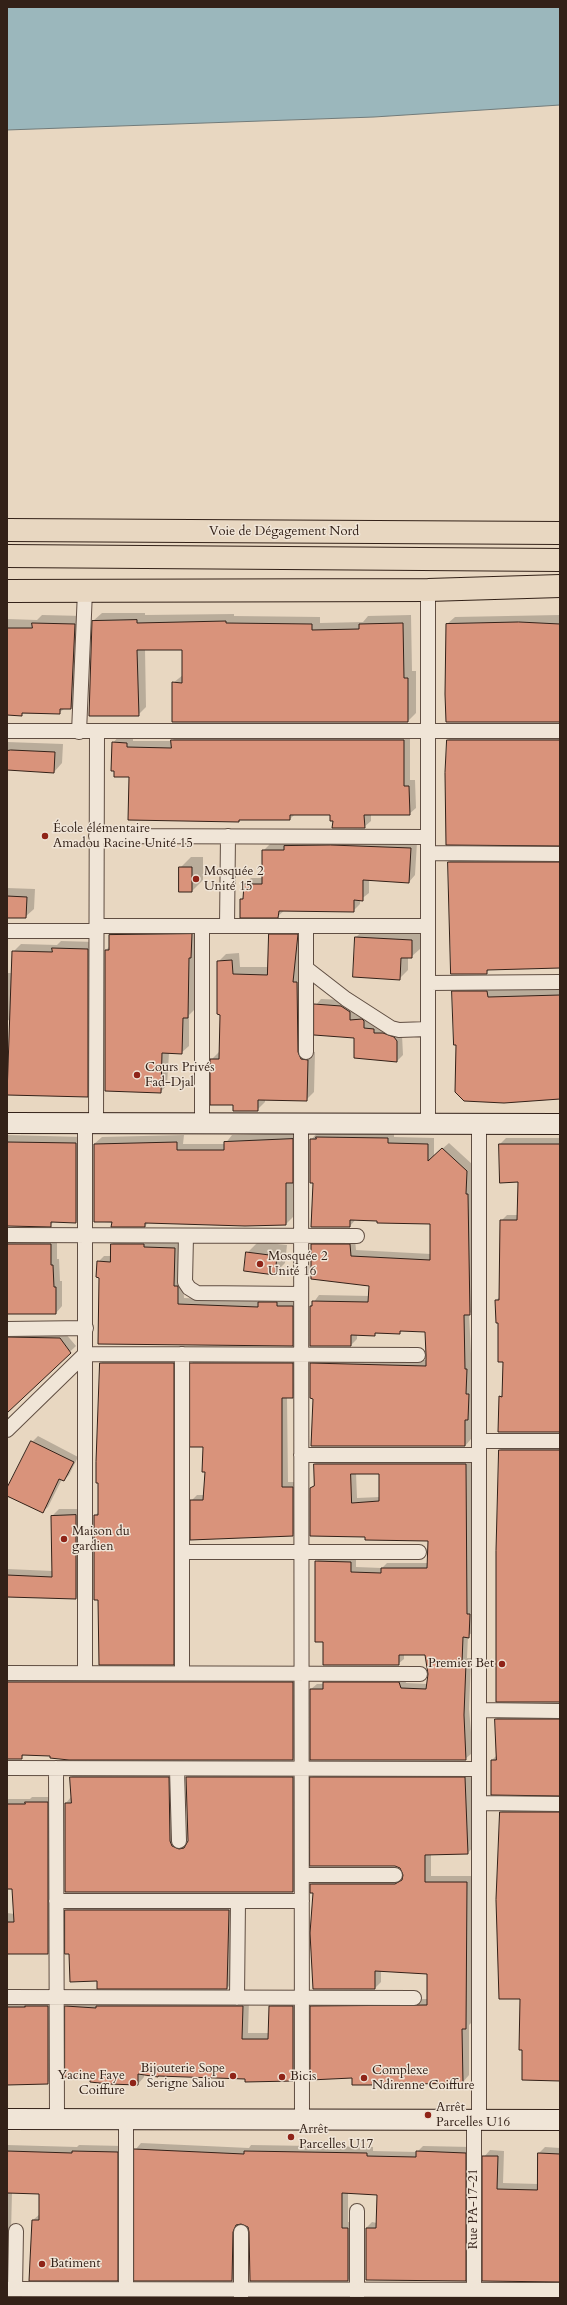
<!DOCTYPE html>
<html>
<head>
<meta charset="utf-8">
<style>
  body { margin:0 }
  #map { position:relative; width:567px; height:2305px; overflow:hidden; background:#e8d7c1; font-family:Cardo,serif }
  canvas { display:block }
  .frame { position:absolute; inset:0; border:8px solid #332118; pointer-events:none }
</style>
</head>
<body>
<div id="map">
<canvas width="567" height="2305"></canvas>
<div class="frame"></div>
</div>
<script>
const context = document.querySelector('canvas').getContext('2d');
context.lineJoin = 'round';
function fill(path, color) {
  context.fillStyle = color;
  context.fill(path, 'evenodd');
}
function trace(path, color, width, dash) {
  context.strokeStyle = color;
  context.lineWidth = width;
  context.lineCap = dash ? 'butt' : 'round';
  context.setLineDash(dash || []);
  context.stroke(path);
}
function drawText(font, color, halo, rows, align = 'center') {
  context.font = font + ' Cardo,serif';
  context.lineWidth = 3;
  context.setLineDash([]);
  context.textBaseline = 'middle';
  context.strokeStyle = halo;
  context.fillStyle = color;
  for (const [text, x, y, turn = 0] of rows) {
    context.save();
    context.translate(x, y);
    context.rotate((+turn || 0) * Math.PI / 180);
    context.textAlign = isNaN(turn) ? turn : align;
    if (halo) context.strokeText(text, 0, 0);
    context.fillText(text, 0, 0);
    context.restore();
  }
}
const water = new Path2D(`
  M7 7H560V105L374 117 7 130Z`);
fill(water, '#9bb7bc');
trace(water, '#717b7a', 1);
fill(new Path2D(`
  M102 613H145V615L234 614V616L320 617V623L363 622 368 616 411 615 412 671H416V713L407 722 173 683 183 675V649H145L146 707 138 715 93 621Z
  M42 615 83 616 79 700 71 708H65L59 713 7 714V619L37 620Z
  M560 615V722L447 624 455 617Z
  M455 732H560V842L446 773 448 740Z
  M179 733H410V780H415L416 808 409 814H371V821L364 827 334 820 331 814H295L290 819H241L239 821 130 776 113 743 119 736 133 737V741H172Z
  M7 742 63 744 62 763 54 772 9 769 7 771Z
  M292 839 417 842 415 875 409 882 369 879V893L360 900V904L353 911 285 910 278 916 241 900 244 896 245 884 251 878H263V851L270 844H287Z
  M457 855H560V967L490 969 486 973 449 862Z
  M191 857H203V880L192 891 180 868Z
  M7 888 35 889 34 909 25 917H7Z
  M278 927H305L309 1051 315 1052 314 1092 306 1100 265 1099V1102L257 1110 234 1104 212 1059 220 1051 221 1014 218 962 226 954 239 953 240 967H268L270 935Z
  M117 928H198L196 952 195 1009 189 1015V1046L181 1053H169L167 1085 160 1092 106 950 110 946V935Z
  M365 929 420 932V949L411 957H408V970L399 979 354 976 356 937Z
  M61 941 95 942V1089L87 1096 7 1095V1051H11V1022L7 1019V973H12L13 952 21 944 57 945Z
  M461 984H495V990L560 988V1098L530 1099 527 1102 464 1100 454 992Z
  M321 999 346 1000 355 1006V1015L368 1014 369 1023 379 1024 402 1035 403 1055 397 1061 355 1057V1037L316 1005Z
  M394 1132V1137L434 1138V1156L449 1143 473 1165 471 1188H474L475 1308 469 1314 474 1413 471 1416V1439L465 1446 314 1398 311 1364 317 1357 427 1360 426 1331H402L399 1333 357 1334V1339L351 1345 311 1306 319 1295 370 1296V1285L312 1245 318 1239H355L356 1250 431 1254V1223L356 1219 350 1226 314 1182 311 1140 317 1133Z
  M299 1133V1175L293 1181V1217L286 1224 149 1222 145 1226 94 1221V1144L102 1137 184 1135 183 1144H225L232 1135Z
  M7 1135 82 1137V1216L76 1222 54 1221 50 1226H7Z
  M506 1138H560V1432L500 1397 503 1394 504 1361 496 1300 500 1297 501 1221 507 1215H518L519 1181 500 1144Z
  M7 1234 57 1238V1259H59L60 1281H62V1306L56 1313H7Z
  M118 1238 181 1243 184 1298 261 1301 265 1296 298 1300V1339L292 1345 100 1277 98 1262 104 1256H111L112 1244Z
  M258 1242 287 1245 285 1263 274 1274 247 1253Z
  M7 1328 65 1333 76 1346 7 1411Z
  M107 1357 179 1358V1658L173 1664 99 1599 94 1516 99 1512 101 1363Z
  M197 1358H298V1391L292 1397H287L288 1482H298V1530L292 1535 192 1500 197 1495H205L206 1471 192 1363Z
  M38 1436 78 1457 69 1475 64 1480 62 1479 48 1507 42 1512 7 1495V1491L32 1442Z
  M506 1444H560V1701L497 1551 500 1450Z
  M320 1458H471L474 1631 468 1636 467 1658H471L469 1709 471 1732V1754L465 1759 311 1689 317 1684H324L330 1677H404L406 1683 428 1684 429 1674 426 1655 404 1654V1659L398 1664 316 1562 322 1556 356 1557V1567L382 1568 387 1563H428L429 1540 366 1536 311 1488 315 1484V1464ZM356 1473H380V1497L357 1498Z
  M59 1509H83V1592L76 1598 7 1597V1569L53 1571 52 1516Z
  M7 1673 298 1677V1753L293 1759 25 1754 21 1758 7 1757Z
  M502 1713 560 1714V1794L492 1760 497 1755 496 1719Z
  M77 1771H175L181 1842 187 1844 188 1841 187 1777 193 1771H299V1885L293 1892H66V1803L71 1797V1777Z
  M318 1771H471L474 1846 468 1853 431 1854V1876H473L472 2022 469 2025V2075L463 2082 353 2077 311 2007 318 2000 428 1999V1973L381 1970V1982L375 1988 314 1892H311V1884L318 1878 404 1877 400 1867 311 1778Z
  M32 1797H53V1947L48 1953H7V1913L15 1914 13 1888H7V1799H30Z
  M507 1806 560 1807V2080L521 1998 501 1812Z
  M71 1904H234L232 1983 227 1988 98 1980 70 1953H66V1910Z
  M54 2000 53 2077 47 2083H7V2001Z
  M72 2000H249L248 2033H269L270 2007 276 2000H299V2074L293 2080 246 2081V2078L144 2074V2077L138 2084 91 2078 66 2006Z
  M141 2143 249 2148 251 2145 373 2147V2151L417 2152 423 2146 471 2147V2274L465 2280H366V2228L372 2222 377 2223 378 2194 348 2193V2222H354V2274L348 2280H250L249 2227 239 2223 238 2274 232 2280H136V2149Z
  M7 2145 77 2147 79 2145 123 2146V2273L117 2280 33 2220 40 2214V2193L12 2192 11 2233 7 2237V2242Z
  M545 2147 560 2148V2280H484V2157L490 2150 504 2151 503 2183 538 2184 539 2153Z
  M7 2291 239 2292 243 2298H7Z
  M257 2292H355L359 2298H251Z
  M373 2292 472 2293 475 2298H367Z
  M490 2293H560V2298H484Z`), '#0003');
const building = new Path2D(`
  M137 620V623L226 621V623L312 624V630L359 629V624L403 623 404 678H408V722H172V682L182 683V650H137L139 716H89L92 621Z
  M519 622 560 624V722H446L445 694 446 624Z
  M32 623 75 624 71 709H60V714L22 713V716L7 715V628H32Z
  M171 740H404V786H409L410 815H364L365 828H332L333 821H330V815H290V820H239V822L128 820 129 777H114V771H111L112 742 127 743V747L171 748Z
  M447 740H560V846L446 845 445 773Z
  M11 750 55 752 54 773 7 770V751Z
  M331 845 411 848 409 883 363 880V901L354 900V912L279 911 278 918H240V899H243L244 884H262V850H284V846Z
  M448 862H560V968L487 970V974H451Z
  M179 867H192V892H179Z
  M7 896 27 897 26 918H7Z
  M192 934 191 958H189L188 1018H183L182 1054 162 1053 161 1093 105 1091V950H109V935Z
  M269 934H298L293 982H297L298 1052 301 1059 308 1060 307 1101 258 1100V1111H233V1105H210V1059H219L220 1015 217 1014V961L232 960 233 974 267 975Z
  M355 937 412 940V958H401L400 980 353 977Z
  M52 948 88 949V1097L7 1095 12 951 52 952Z
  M452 991H487L488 997 560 995V1099L504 1103 464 1101 455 1092 456 1045H454Z
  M314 1004 341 1006 350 1012V1020L362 1019 364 1021V1028L374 1029V1033H383L394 1037 397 1041V1062L354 1058V1038L314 1035Z
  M316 1137 388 1138V1143L428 1144V1161L442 1148 467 1171 466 1194H468L470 1315H464L465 1369H467L466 1394H469L468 1420H465V1446H311L313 1399 310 1398V1363L426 1366V1355L425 1332 400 1331V1334L375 1333V1336L351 1335V1346H310V1306H312V1301L368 1302 369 1286 311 1279V1244H350L351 1256 430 1260V1224L377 1223V1221L350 1220V1227H311L313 1183H310V1139H316Z
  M293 1139V1183H286V1225L245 1226 145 1223V1227H111L112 1222H94V1144L177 1142V1150H224V1142Z
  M7 1142 76 1143V1223L51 1222V1227L7 1226Z
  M499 1144H560V1432H498L499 1396 502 1397 503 1362H498V1323H496L495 1300H499L500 1220H517L518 1182 500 1183Z
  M7 1244H51V1265H53L54 1287H56V1314H7Z
  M111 1244H144V1247L175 1248 174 1286H178V1304L258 1307V1302H277V1306H293V1346L98 1344 99 1278 96 1277 97 1261 110 1262Z
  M246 1252 277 1256 275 1275 244 1271Z
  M7 1337 60 1338 71 1353 7 1413Z
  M100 1363H174V1665H99L98 1600H94V1515H98V1483H96V1462Z
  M190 1363H293V1398H282V1487H293V1536L190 1540V1500H203L205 1472H202L203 1447H190Z
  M31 1441 74 1462 64 1481 59 1479 43 1513 7 1496V1488Z
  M499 1450H560V1702H496V1551Z
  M314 1464H466L467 1614H470L469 1638 463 1637 462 1663H466L464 1715 466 1760H310V1689H323V1682H399L401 1688 426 1689 428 1674 425 1655H399V1665H323V1642H315V1561L351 1562V1572L381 1573V1568H427L428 1541 365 1540V1537L310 1536V1488L314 1486ZM351 1474H379V1501L352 1503Z
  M76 1515V1599L7 1597V1575L52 1577 51 1516Z
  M7 1682H293V1760H69L50 1758V1756L22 1755V1759H7Z
  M495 1719H560V1796L491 1795V1760H496Z
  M70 1777H169L170 1841 172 1846 179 1849 184 1848 188 1841 186 1777H293V1892H65V1803H71Z
  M310 1777H465L468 1854 425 1855V1882H467L466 2029H462L463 2083 369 2085H352V2078L310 2080V2006L427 2005V1974L375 1971V1989H313L310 1933 313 1893H310V1884H395L402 1880 403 1875 400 1868 395 1866H310Z
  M25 1802H48V1954H7V1922H14L12 1889H7V1804H25Z
  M500 1812H560V2081L522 2080V2050H519L520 1999H499L496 1900Z
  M65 1910H229L227 1989H97V1981L70 1982 69 1954H65Z
  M25 2006H48V2084L7 2085V2007H25Z
  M65 2006 96 2008V2006H243L242 2039H268L269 2006H293V2081L245 2082V2079L158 2076V2077L138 2074V2085L109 2084 90 2082V2079L65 2077Z
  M134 2149 244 2154V2151L367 2153V2156L416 2157V2151L466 2153V2281L366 2280V2228H376L377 2195 342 2193V2228H348V2281H250L249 2232 248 2227 241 2224 236 2225 233 2232 232 2281H134Z
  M7 2151 72 2153V2151L118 2152V2281H29L32 2220H39V2194L7 2193Z
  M538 2153 560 2154V2282L482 2281V2156H498L497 2189 537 2190Z`);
fill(building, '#d9937b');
trace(building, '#332118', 1);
const street = new Path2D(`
  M7 731H560
  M79 732 85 591
  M96 836 428 837
  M428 853 560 854
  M96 926H428
  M227 926 228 836
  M306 926V1052
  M7 931H97
  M306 968 346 999 391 1028 399 1030 428 1029
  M428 983 560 982
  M96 1123 97 732
  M202 1123V926
  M301 1123 302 2120
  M428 1124V590
  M479 1124V2120
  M7 1235 357 1236
  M186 1236 185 1282 189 1288 197 1293 301 1294
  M7 1329 86 1328
  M7 1430 85 1354 418 1355
  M479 1441H560
  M301 1455H479
  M182 1552H419
  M7 1673 420 1674
  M85 1673V1123
  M182 1673V1354
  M479 1710 560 1711
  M7 1768 479 1769
  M56 1768 57 2119
  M177 1769 179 1841
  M479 1803 560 1804
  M302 1875H395
  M56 1901H302
  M7 1997 414 1998
  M237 1998 238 1901
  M357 2211V2298
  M7 2289 560 2290
  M15 2289 16 2231
  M126 2289V2119
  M241 2298V2232
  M474 2298V2120`);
const secondary = new Path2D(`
  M7 1123 560 1124
  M7 2119 560 2120`);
const primary = new Path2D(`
  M7 591 428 590 560 586`);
const highway = new Path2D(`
  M7 530 560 533
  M7 556 560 560`);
trace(street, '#604e42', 16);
trace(secondary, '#332118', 22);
trace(primary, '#332118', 24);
trace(highway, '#332118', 24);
trace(street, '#f0e5d7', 14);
trace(secondary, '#f0e5d7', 20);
trace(primary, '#e8d7c1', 22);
trace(highway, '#e8d7c1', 22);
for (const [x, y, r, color] of [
  [45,836,4,"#8f2418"],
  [196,879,4,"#8f2418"],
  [137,1075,4,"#8f2418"],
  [260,1264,4,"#8f2418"],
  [64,1539,4,"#8f2418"],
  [502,1664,4,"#8f2418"],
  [233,2076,4,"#8f2418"],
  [282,2077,4,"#8f2418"],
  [364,2078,4,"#8f2418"],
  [133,2083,4,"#8f2418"],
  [428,2115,4,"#8f2418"],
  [291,2137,4,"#8f2418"],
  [42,2264,4,"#8f2418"]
]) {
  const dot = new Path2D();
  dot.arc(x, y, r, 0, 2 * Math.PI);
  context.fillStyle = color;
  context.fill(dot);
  trace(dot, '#f0e5d7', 1.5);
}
drawText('13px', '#332118', '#f0e5d7', [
  ["Voie de Dégagement Nord",284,532],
  ["Rue PA-17-21",474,2209,-90]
]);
drawText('13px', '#332118', '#f0e5d7', [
  ["École élémentaire",53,829],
  ["Amadou Racine Unité 15",53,844],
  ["Mosquée 2",204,872],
  ["Unité 15",204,887],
  ["Cours Privés",145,1068],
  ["Fad-Djal",145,1083],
  ["Mosquée 2",268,1257],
  ["Unité 16",268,1272],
  ["Maison du",72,1532],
  ["gardien",72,1547],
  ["Premier Bet",494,1664,"right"],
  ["Bijouterie Sope",225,2069,"right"],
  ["Serigne Saliou",225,2084,"right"],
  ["Complexe",372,2071],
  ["Ndirenne Coiffure",372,2086],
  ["Yacine Faye",125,2076,"right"],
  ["Coiffure",125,2091,"right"],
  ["Bicis",290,2077],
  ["Arrêt",436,2108],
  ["Parcelles U16",436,2123],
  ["Arrêt",299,2130],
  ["Parcelles U17",299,2145],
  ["Batiment",50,2264]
], 'left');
</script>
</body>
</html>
